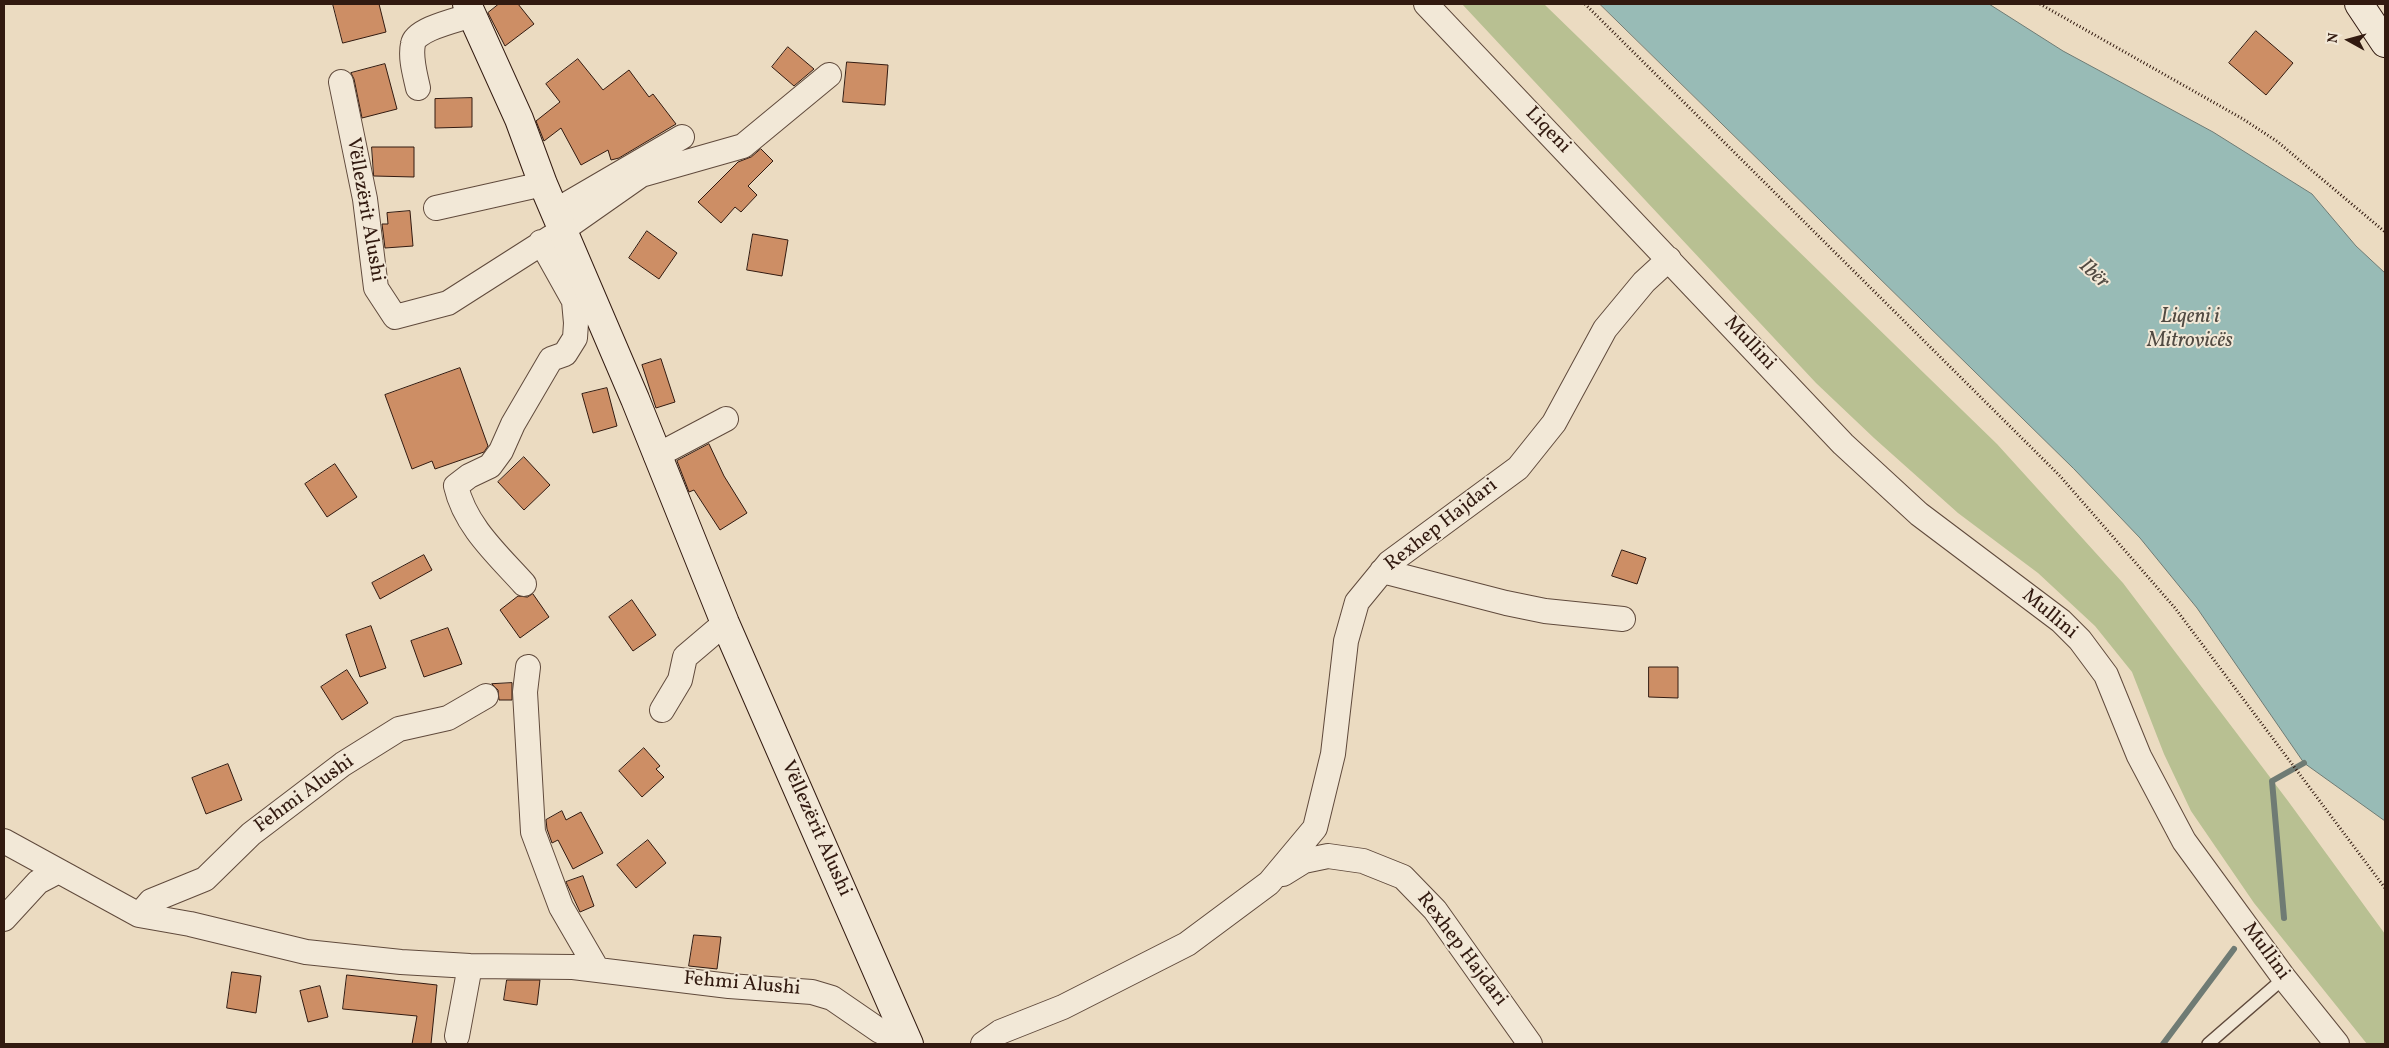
<!DOCTYPE html>
<html>
<head>
<meta charset="utf-8">
<style>
  body { margin:0 }
  #map { position:relative; width:2389px; height:1048px; overflow:hidden; background:#ebdbc1; font-family:Vollkorn,serif }
  canvas { display:block }
  .frame { position:absolute; inset:0; border:5px solid #321a10; pointer-events:none }
  .north { position:absolute; left:2324px; top:15px; width:50px; height:50px; -webkit-text-stroke:4px #f2e8d7; paint-order:stroke; rotate:277deg; font-size:14px; font-weight:700; line-height:20px; text-align:center; color:#321a10 }
  .north::after { content:''; display:block; margin:auto; width:18px; height:22px; background:#321a10; clip-path:polygon(50% 0,100% 100%,50% 72%,0 100%) }
</style>
</head>
<body>
<div id="map">
<canvas width="2389" height="1048"></canvas>
<div class="frame"></div>
<div class="north">N</div>
</div>
<script>
const context = document.querySelector('canvas').getContext('2d');
context.lineJoin = 'round';
function fill(path, color) {
  context.fillStyle = color;
  context.fill(path, 'evenodd');
}
function trace(path, color, width, dash) {
  context.strokeStyle = color;
  context.lineWidth = width;
  context.lineCap = dash ? 'butt' : 'round';
  context.setLineDash(dash || []);
  context.stroke(path);
}
function drawText(font, color, halo, rows, align = 'center') {
  context.font = font + ' Vollkorn,serif';
  context.lineWidth = 4;
  context.setLineDash([]);
  context.textBaseline = 'middle';
  context.strokeStyle = halo;
  context.fillStyle = color;
  for (const [text, x, y, turn = 0] of rows) {
    context.save();
    context.translate(x, y);
    context.rotate((+turn || 0) * Math.PI / 180);
    context.textAlign = isNaN(turn) ? turn : align;
    if (halo) context.strokeText(text, 0, 0);
    context.fillText(text, 0, 0);
    context.restore();
  }
}
fill(new Path2D(`
  M1462 4H1544L1997 444 2123 583 2288 801 2385 934V1044H2367L2254 903 2191 811 2164 754 2132 672 2095 626 2038 573 1958 513 1874 438 1816 383Z`), '#b8c092');
const water = new Path2D(`
  M1600 4H1989L2063 51 2213 132 2312 194 2356 246 2385 273V821L2304 763 2197 608 2140 538 2074 469Z`);
fill(water, '#98bbb6');
trace(water, '#6f7b74', 1);
trace(new Path2D(`
  M2284 918 2272 781 2304 763
  M2163 1044 2234 949`), '#6f7b74', 6);
const building = new Path2D(`
  M333 4H379L386 32 343 43Z
  M499 4H518L534 24 505 46 488 13Z
  M2256 31 2293 63 2266 95 2229 63Z
  M788 47 814 69 794 86 772 67Z
  M578 59 603 90 629 70 649 97 653 94 676 124 619 158 611 160 608 150 581 165 561 128 544 141 536 121 560 102 546 84Z
  M847 62 888 65 885 105 843 102Z
  M385 64 397 109 362 118 354 79 351 73Z
  M472 98V127L435 128V99Z
  M372 147H414V177L374 176Z
  M761 149 773 161 748 186 757 195 741 212 735 207 721 223 698 202 738 162 751 157Z
  M410 211 413 246 385 248 382 224H388L387 213Z
  M647 231 677 253 659 279 629 258Z
  M753 234 788 240 782 276 747 270Z
  M661 359 675 402 656 408 642 365Z
  M460 368 488 446 484 452 435 469 432 461 412 469 385 395Z
  M607 388 617 426 593 433 582 394Z
  M709 444 724 476 747 513 720 530 694 490 689 492 677 461Z
  M524 457 550 485 524 510 498 482Z
  M335 464 357 497 327 517 305 484Z
  M1622 550 1646 558 1637 584 1612 576Z
  M424 555 432 570 380 599 372 583Z
  M533 594 549 617 520 638 500 610 518 596 527 597Z
  M632 600 656 635 633 651 609 617Z
  M371 626 386 668 360 677 346 635Z
  M448 628 462 664 424 677 411 641Z
  M1649 667H1678V698L1649 697Z
  M347 670 368 703 342 720 321 687Z
  M512 683V700H499L498 690 492 684Z
  M644 748 660 766 656 769 664 777 642 797 619 771Z
  M228 764 242 800 206 814 192 778Z
  M562 811 566 820 581 812 603 853 573 869 558 840 552 843 547 829 546 820Z
  M648 840 666 863 636 888 617 865Z
  M583 876 594 906 580 912 566 882Z
  M694 935 721 937 717 969 689 966Z
  M232 972 261 976 256 1013 227 1008Z
  M347 975 437 985 431 1044H412L417 1016 343 1009Z
  M507 980H540L537 1005 504 1000Z
  M320 986 328 1017 308 1022 300 991Z`);
fill(building, '#cd8e65');
trace(building, '#321a10', 1);
const lane = new Path2D(`
  M2208 1044 2284 978`);
const street = new Path2D(`
  M1426 4 1843 444 1919 514 2061 621 2080 640 2106 675 2139 756 2184 841 2284 978 2337 1044
  M341 82 365 199 376 288 395 317 448 303 564 229 641 175 743 146 829 75
  M418 88C415 74 410 58 413 44 415 29 458 20 472 15
  M436 208 543 184
  M555 211 682 137
  M656 456 726 419
  M1382 571 1506 603 1545 611 1623 619
  M524 584C498 555 465 526 456 486L469 476 490 466 501 451 513 424 551 359 565 354 575 338 576 323 574 301 541 242
  M528 667 525 692 533 832 561 907 597 969
  M662 710 680 680 685 657 725 623
  M4 841 139 915 190 924 306 952 401 962 470 966 573 967 729 986 812 992 832 998 880 1031 891 1036 906 1035
  M1283 874 1304 861 1328 856 1363 861 1403 877 1435 910 1530 1044
  M139 915 151 901 205 879 251 834 343 764 399 729 448 718 486 696
  M4 919 38 882 57 872
  M457 1036 470 966
  M983 1044 1000 1032 1063 1007 1187 944 1269 883 1315 828 1333 754 1346 641 1357 602 1389 563 1518 468 1554 423 1605 329 1644 282 1669 259`);
const secondary = new Path2D(`
  M467 4 519 119 543 184 635 399 725 623 909 1044
  M2359 4 2385 43`);
trace(lane, '#604a3c', 14);
trace(street, '#604a3c', 26);
trace(secondary, '#321a10', 30);
trace(new Path2D(`
  M1585 4 2060 476 2175 608 2385 888
  M2040 4 2243 119 2278 142 2385 232`), '#321a10', 3, [1, 2.5]);
trace(lane, '#f2e8d7', 11);
trace(street, '#f2e8d7', 24);
trace(secondary, '#f2e8d7', 28);
drawText('20px', '#321a10', '#f2e8d7', [
  ["Liqeni",1547,131,46],
  ["Vëllezërit Alushi",364,210,80],
  ["Mullini",1749,344,47],
  ["Rexhep Hajdari",1442,526,-38],
  ["Mullini",2049,615,40],
  ["Fehmi Alushi",305,795,-36],
  ["Vëllezërit Alushi",815,829,66],
  ["Rexhep Hajdari",1461,950,53],
  ["Mullini",2265,952,54],
  ["Fehmi Alushi",742,985,5]
]);
drawText('italic 21px', '#514a42', '#f2e8d7', [
  ["Ibër",2093,275,43],
  ["Liqeni i",2190,318],
  ["Mitrovicës",2190,342]
]);
</script>
</body>
</html>
